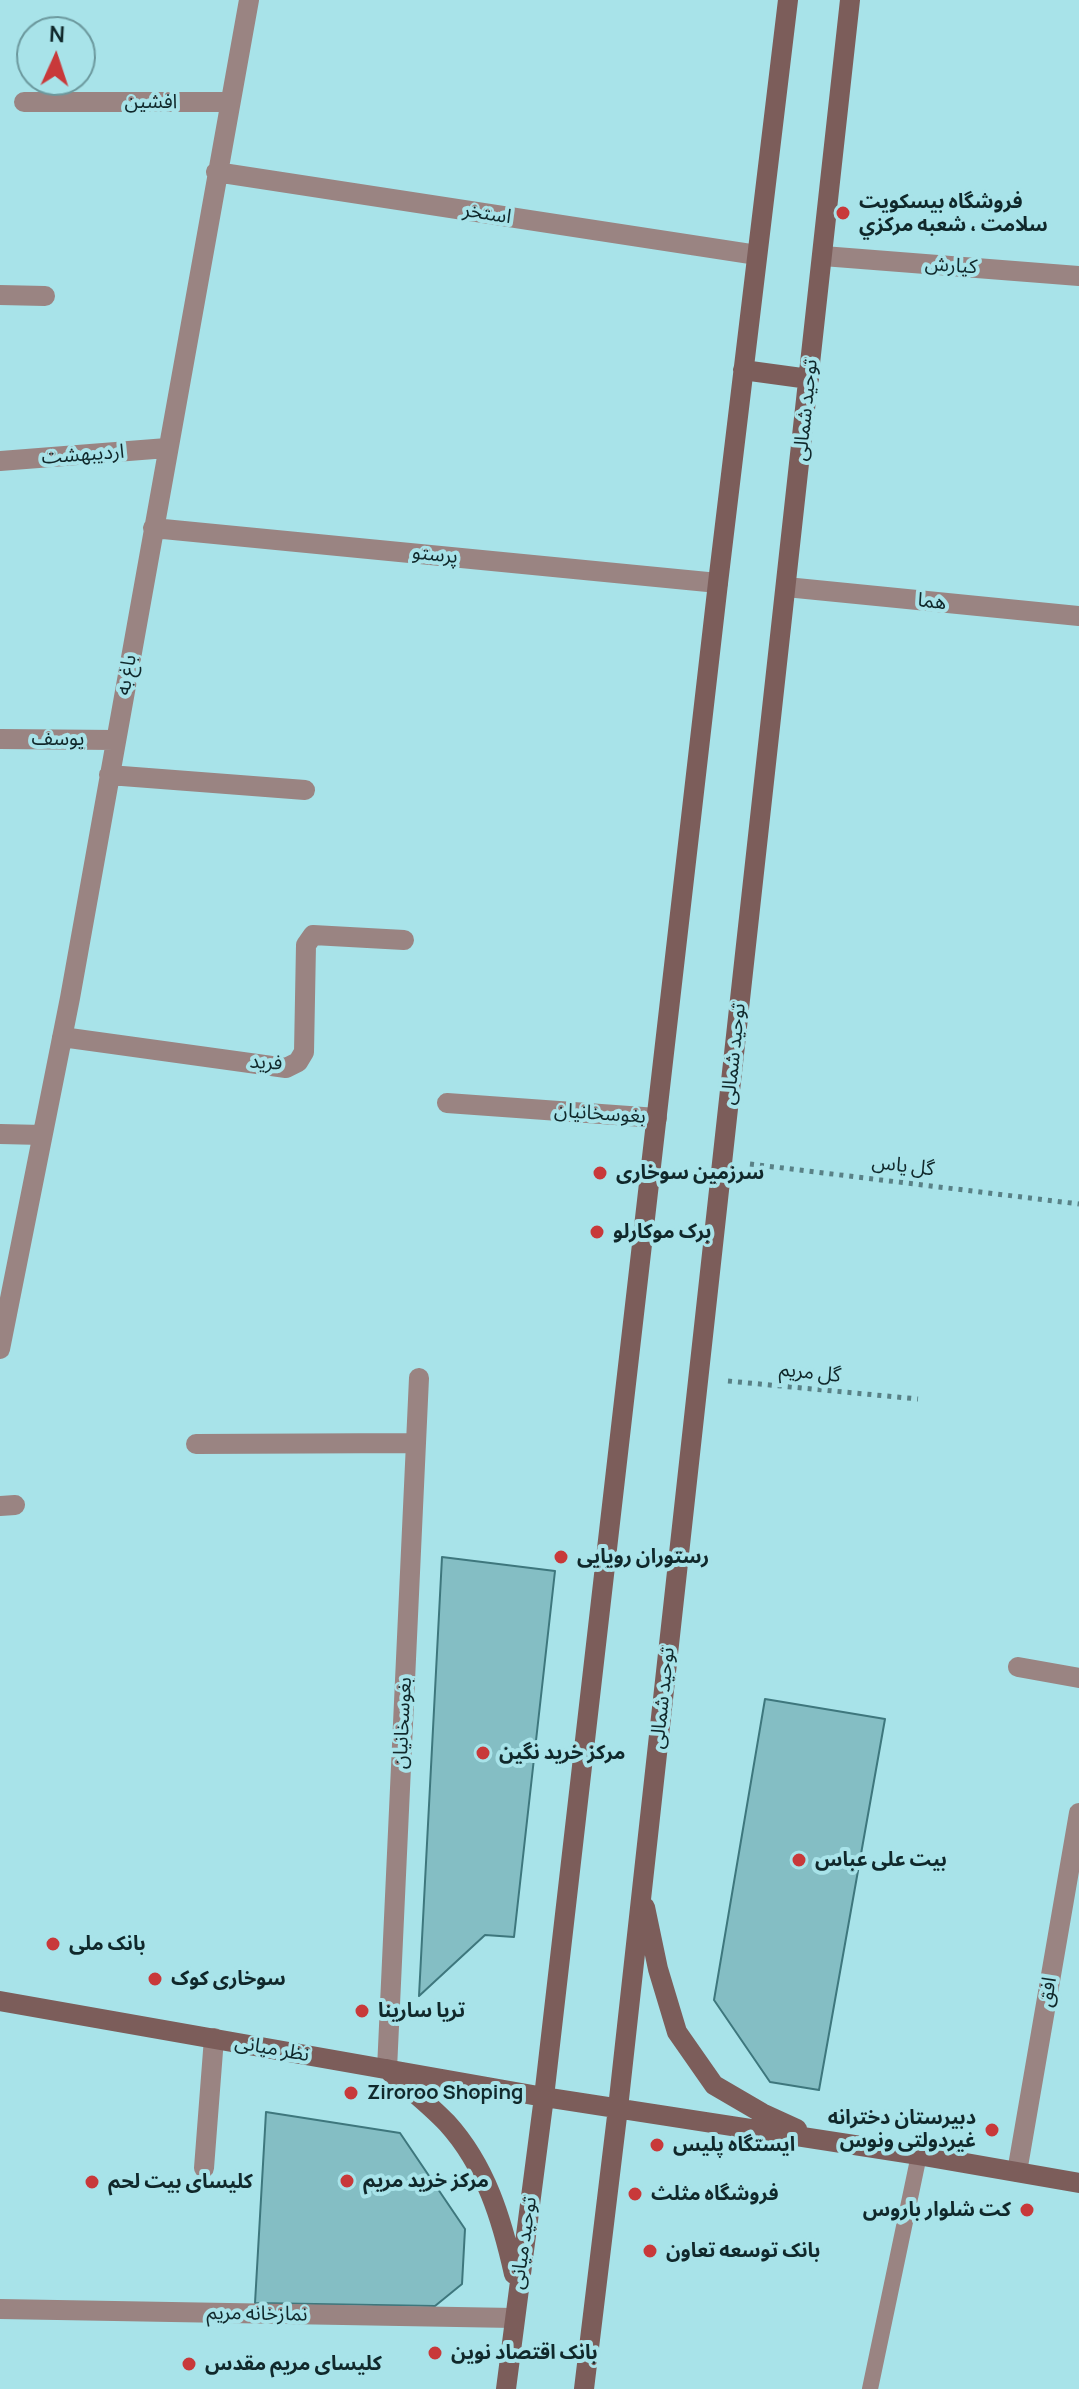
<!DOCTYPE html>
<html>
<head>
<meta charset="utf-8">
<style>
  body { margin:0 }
  #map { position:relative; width:1079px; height:2389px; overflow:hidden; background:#a8e3e9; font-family:Manrope,sans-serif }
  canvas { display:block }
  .north { position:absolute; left:16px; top:16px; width:80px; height:80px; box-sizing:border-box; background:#a8e3e9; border:2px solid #6b989d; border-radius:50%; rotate:3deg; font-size:22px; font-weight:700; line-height:32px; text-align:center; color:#10282b }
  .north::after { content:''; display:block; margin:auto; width:28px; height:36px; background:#c8393a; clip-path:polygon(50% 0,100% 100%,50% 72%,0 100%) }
</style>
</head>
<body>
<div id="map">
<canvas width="1079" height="2389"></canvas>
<div class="north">N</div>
</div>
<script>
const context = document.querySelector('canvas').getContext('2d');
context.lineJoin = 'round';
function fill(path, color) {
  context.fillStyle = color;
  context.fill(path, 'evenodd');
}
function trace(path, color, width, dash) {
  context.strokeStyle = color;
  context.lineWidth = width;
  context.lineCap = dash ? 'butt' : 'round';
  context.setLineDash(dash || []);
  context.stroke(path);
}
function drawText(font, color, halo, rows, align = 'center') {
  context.font = font + ' Manrope,"Noto Sans Arabic",sans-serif';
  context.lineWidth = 8;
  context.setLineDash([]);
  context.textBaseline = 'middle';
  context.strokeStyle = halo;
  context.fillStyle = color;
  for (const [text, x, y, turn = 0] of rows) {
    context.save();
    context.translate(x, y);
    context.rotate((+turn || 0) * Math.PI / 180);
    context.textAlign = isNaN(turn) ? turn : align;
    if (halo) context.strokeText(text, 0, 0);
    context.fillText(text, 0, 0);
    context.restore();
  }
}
const building = new Path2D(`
  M442 1557 555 1571 514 1937 485 1935 419 1996Z
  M765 1699 885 1719 819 2090 770 2082 714 2000Z
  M266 2112 400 2133 465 2229 462 2284 435 2306 255 2303Z`);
fill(building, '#84bec4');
trace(building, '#3e777d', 2);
trace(new Path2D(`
  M750 1164 1079 1204
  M728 1381 918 1399`), '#598186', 5, [4, 6]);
trace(new Path2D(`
  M870 2389 919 2155`), '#9a8482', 16);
trace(new Path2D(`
  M24 102H229
  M216 172 757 255
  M823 256 1079 276
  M0 295 45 296
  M0 461 167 448
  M153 528 718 583
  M786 587 1079 616
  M0 739 115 740
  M109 775 305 790
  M62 1037 286 1068 298 1062 304 1052 306 945 313 935 404 940
  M447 1103 657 1118
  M0 1134 42 1135
  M0 1349 70 998 249 0
  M196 1444 416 1443
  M0 1506 15 1505
  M1018 1667 1079 1678
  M387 2069 419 1378
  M204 2168 214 2038
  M1017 2172 1079 1813
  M0 2309 514 2318`), '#9a8482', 20);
trace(new Path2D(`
  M743 370 809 379
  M645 1907 658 1969 677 2032 714 2085 762 2113 797 2129
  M0 2001 544 2097 919 2155 1079 2183
  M387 2069C407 2087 429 2104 447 2123 486 2166 502 2220 514 2274
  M506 2389 544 2097 718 583 788 0
  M584 2389 618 2108 850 0`), '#7c5d5a', 20);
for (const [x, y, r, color] of [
  [843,213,8,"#c8393a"],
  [600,1173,8,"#c8393a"],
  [597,1232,8,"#c8393a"],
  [561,1557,8,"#c8393a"],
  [483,1753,8,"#c8393a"],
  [799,1860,8,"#c8393a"],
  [53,1944,8,"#c8393a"],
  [155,1979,8,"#c8393a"],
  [362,2011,8,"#c8393a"],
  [351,2093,8,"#c8393a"],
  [992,2130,8,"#c8393a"],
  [657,2145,8,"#c8393a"],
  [347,2181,8,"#c8393a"],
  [92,2182,8,"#c8393a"],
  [635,2194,8,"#c8393a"],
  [1027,2210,8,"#c8393a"],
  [650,2251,8,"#c8393a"],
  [435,2353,8,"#c8393a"],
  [189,2364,8,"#c8393a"]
]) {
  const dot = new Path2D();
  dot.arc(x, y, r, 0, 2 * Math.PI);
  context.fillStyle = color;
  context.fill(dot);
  trace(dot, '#a8e3e9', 3);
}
drawText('20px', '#10282b', '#a8e3e9', [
  ["افشین",151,102],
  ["استخر",487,214,9],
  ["کیارش",951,266,4],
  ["توحید شمالی",806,410,-84],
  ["اردیبهشت",83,455,-4],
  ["پرستو",435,555,6],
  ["هما",932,602,6],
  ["باغ به",127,675,-80],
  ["یوسف",58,739],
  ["توحید شمالی",734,1054,-84],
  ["فرید",266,1063,4],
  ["بغوسخانیان",600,1114,4],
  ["گل یاس",903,1166,7],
  ["گل مریم",810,1373,6],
  ["توحید شمالی",663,1698,-84],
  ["بغوسخانیان",403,1723,-87],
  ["افق",1048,1992,-80],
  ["نظر میانی",272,2049,10],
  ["توحید میانی",524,2243,-82],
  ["نمازخانه مریم",257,2314,1]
]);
drawText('bold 20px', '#10282b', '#a8e3e9', [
  ["فروشگاه بيسكويت",859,202],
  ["سلامت ، شعبه مركزي",859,225],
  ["سرزمین سوخاری",616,1173],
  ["برک موکارلو",613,1232],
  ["رستوران رویایی",577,1557],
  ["مرکز خرید نگین",499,1753],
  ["بیت علی عباس",815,1860],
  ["بانک ملی",69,1944],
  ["سوخاری کوک",171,1979],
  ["تریا سارینا",378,2011],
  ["Ziroroo Shoping",367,2093],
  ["دبیرستان دخترانه",976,2118,"right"],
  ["غیردولتی ونوس",976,2141,"right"],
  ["ایستگاه پلیس",673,2145],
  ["مرکز خرید مریم",363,2181],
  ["کلیسای بیت لحم",108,2182],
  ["فروشگاه مثلث",651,2194],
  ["کت شلوار باروس",1011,2210,"right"],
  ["بانک توسعه تعاون",666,2251],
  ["بانک اقتصاد نوین",451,2353],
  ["کلیسای مریم مقدس",205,2364]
], 'left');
</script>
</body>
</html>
